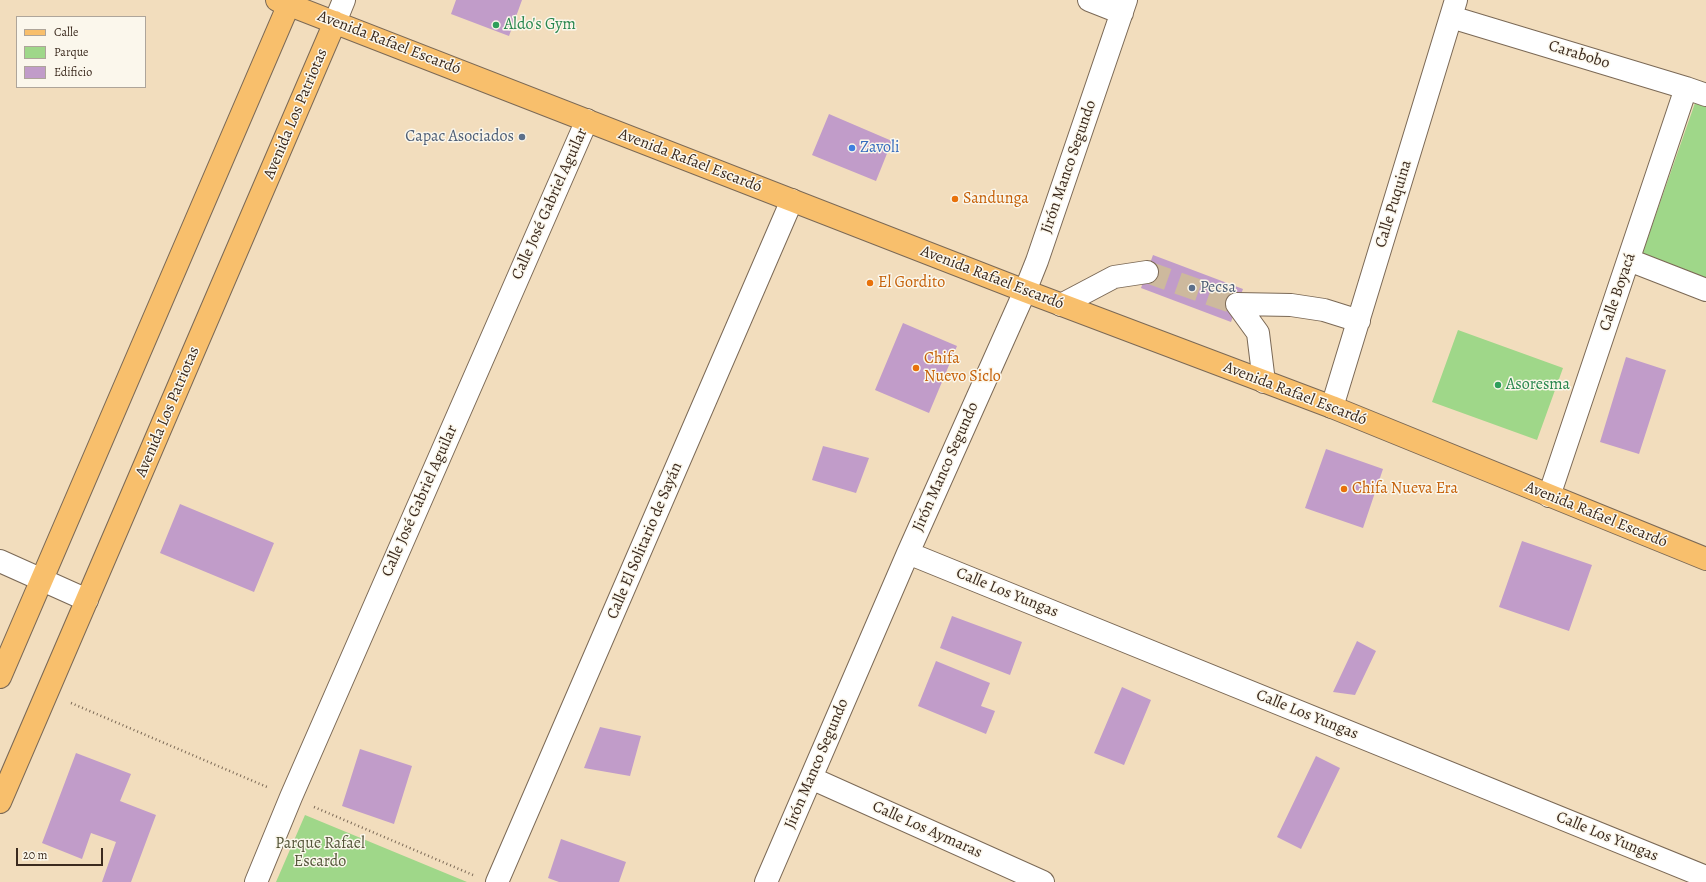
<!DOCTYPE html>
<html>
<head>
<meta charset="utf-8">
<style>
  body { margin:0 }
  #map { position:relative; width:1706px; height:882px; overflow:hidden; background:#f2ddbd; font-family:Alegreya,serif }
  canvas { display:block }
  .legend { position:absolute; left:16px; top:16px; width:130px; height:72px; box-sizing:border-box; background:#fbf7ec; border:1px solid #aea59a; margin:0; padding:5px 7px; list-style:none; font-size:12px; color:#3b2a1e }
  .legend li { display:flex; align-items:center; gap:8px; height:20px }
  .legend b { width:20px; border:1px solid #aea59a }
  .scale { position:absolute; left:16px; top:848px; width:87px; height:18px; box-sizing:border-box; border:2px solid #3b2a1e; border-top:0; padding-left:5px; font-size:12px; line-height:14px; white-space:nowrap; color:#3b2a1e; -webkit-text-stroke:3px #fbf7ec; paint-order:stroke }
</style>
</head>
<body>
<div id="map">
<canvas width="1706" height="882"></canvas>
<ul class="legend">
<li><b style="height:5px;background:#f8bf6c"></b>Calle</li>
<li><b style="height:11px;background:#9fd789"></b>Parque</li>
<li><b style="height:11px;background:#c19cc9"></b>Edificio</li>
</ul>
<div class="scale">20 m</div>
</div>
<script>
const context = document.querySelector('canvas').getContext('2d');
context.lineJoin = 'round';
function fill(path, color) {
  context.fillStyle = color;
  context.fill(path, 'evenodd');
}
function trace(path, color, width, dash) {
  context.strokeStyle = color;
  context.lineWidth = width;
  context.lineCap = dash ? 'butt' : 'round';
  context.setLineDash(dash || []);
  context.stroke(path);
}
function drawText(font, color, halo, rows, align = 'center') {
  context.font = font + ' Alegreya,serif';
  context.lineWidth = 3;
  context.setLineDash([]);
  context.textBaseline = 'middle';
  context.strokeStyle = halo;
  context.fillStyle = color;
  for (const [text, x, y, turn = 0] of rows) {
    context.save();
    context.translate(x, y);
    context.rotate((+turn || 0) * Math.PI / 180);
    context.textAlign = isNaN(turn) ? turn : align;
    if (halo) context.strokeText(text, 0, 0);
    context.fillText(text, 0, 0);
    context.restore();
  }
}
fill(new Path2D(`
  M1695 103 1706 107V280L1641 257Z
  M1458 330 1563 368 1537 440 1432 402Z
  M305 815 467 882H276Z`), '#9fd789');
fill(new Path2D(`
  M456 0H522L509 36 451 14Z
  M829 114 892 141 876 181 812 155Z
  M1153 255 1243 289 1231 322 1141 288Z
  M903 323 957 346 929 413 875 390Z
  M1626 357 1666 370 1639 454 1600 442Z
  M823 446 869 458 856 493 812 480Z
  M1326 449 1383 469 1363 528 1305 508Z
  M180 504 274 543 254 592 160 553Z
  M1522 541 1592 565 1569 631 1499 607Z
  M952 616 1022 642 1010 675 940 648Z
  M1357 641 1376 651 1355 695 1333 692Z
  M936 661 990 683 981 706 995 711 986 734 918 706Z
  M1122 687 1151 700 1124 765 1094 753Z
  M600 727 641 736 630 776 584 768Z
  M360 749 412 766 394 824 342 806Z
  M76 753 131 774 120 801 156 815 131 882H102L116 842 91 833 82 859 42 843Z
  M1316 756 1340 768 1301 849 1277 837Z
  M561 839 626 862 619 882H559L548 878Z`), '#c19cc9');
trace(new Path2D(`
  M1147 272 1237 304`), '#cdb99d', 22, [22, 11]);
const minor = new Path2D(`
  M1089 0 1122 13
  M1451 17 1686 88 1706 95
  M335 22 344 0
  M1629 260 1706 290
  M1237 304 1291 305 1324 310 1359 321
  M1237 304 1258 333 1264 382
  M1061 305 1114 277 1147 272
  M1332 407 1456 0
  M1549 496 1686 88
  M908 553 1706 877
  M0 561 87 600
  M811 778 1043 882
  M256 882 291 797 587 120
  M497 882 792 200
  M766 882 908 553 1025 291 1037 261 1126 0`);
const major = new Path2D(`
  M277 0 1025 291 1332 407 1706 559
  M0 677 289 4
  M0 802 335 22`);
trace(minor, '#7b6956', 24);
trace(major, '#7b6956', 24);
trace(new Path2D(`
  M71 703 267 787
  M314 807 473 875`), '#7b6956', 2.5, [1, 3]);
trace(minor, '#fff', 22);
trace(major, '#f8bf6c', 22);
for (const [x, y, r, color] of [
  [496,25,4,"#2e9e5b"],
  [522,137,4,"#5c6f8a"],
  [852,148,4,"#3f7fe0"],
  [955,199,4,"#e8710a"],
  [870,283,4,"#e8710a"],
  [1192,288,4,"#5c6f8a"],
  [916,368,4,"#e8710a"],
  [1498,385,4,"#2e9e5b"],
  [1344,489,4,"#e8710a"]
]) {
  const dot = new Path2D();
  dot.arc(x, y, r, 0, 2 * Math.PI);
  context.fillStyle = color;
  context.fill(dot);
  trace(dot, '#fbf7ec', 1.5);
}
drawText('16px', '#27864d', '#fbf7ec', [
  ["Aldo's Gym",504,25],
  ["Asoresma",1506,385]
], 'left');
drawText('16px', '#3b2a1e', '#fbf7ec', [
  ["Avenida Rafael Escardó",389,43,21],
  ["Carabobo",1579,55,17],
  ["Avenida Los Patriotas",296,114,-67],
  ["Avenida Rafael Escardó",690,161,21],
  ["Jirón Manco Segundo",1069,167,-71],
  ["Calle José Gabriel Aguilar",550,204,-66],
  ["Calle Puquina",1394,204,-73],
  ["Avenida Rafael Escardó",992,278,21],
  ["Calle Boyacá",1618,292,-71],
  ["Avenida Rafael Escardó",1295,394,21],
  ["Avenida Los Patriotas",168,412,-67],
  ["Jirón Manco Segundo",946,467,-66],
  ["Calle José Gabriel Aguilar",420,501,-66],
  ["Avenida Rafael Escardó",1596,515,22],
  ["Calle El Solitario de Sayán",645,541,-67],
  ["Calle Los Yungas",1007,593,22],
  ["Calle Los Yungas",1307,715,22],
  ["Jirón Manco Segundo",817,764,-67],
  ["Calle Los Aymaras",927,830,24],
  ["Calle Los Yungas",1607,837,22]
]);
drawText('16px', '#4e5e75', '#fbf7ec', [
  ["Capac Asociados",514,137],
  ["Pecsa",1200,288,"left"]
], 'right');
drawText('16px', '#366cbe', '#fbf7ec', [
  ["Zavoli",860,148]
], 'left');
drawText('16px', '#c56008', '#fbf7ec', [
  ["Sandunga",963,199],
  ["El Gordito",878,283],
  ["Chifa",924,359],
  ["Nuevo Siclo",924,377],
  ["Chifa Nueva Era",1352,489]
], 'left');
drawText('16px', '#545539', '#fbf7ec', [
  ["Parque Rafael",320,844],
  ["Escardo",320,862]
]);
</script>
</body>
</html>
